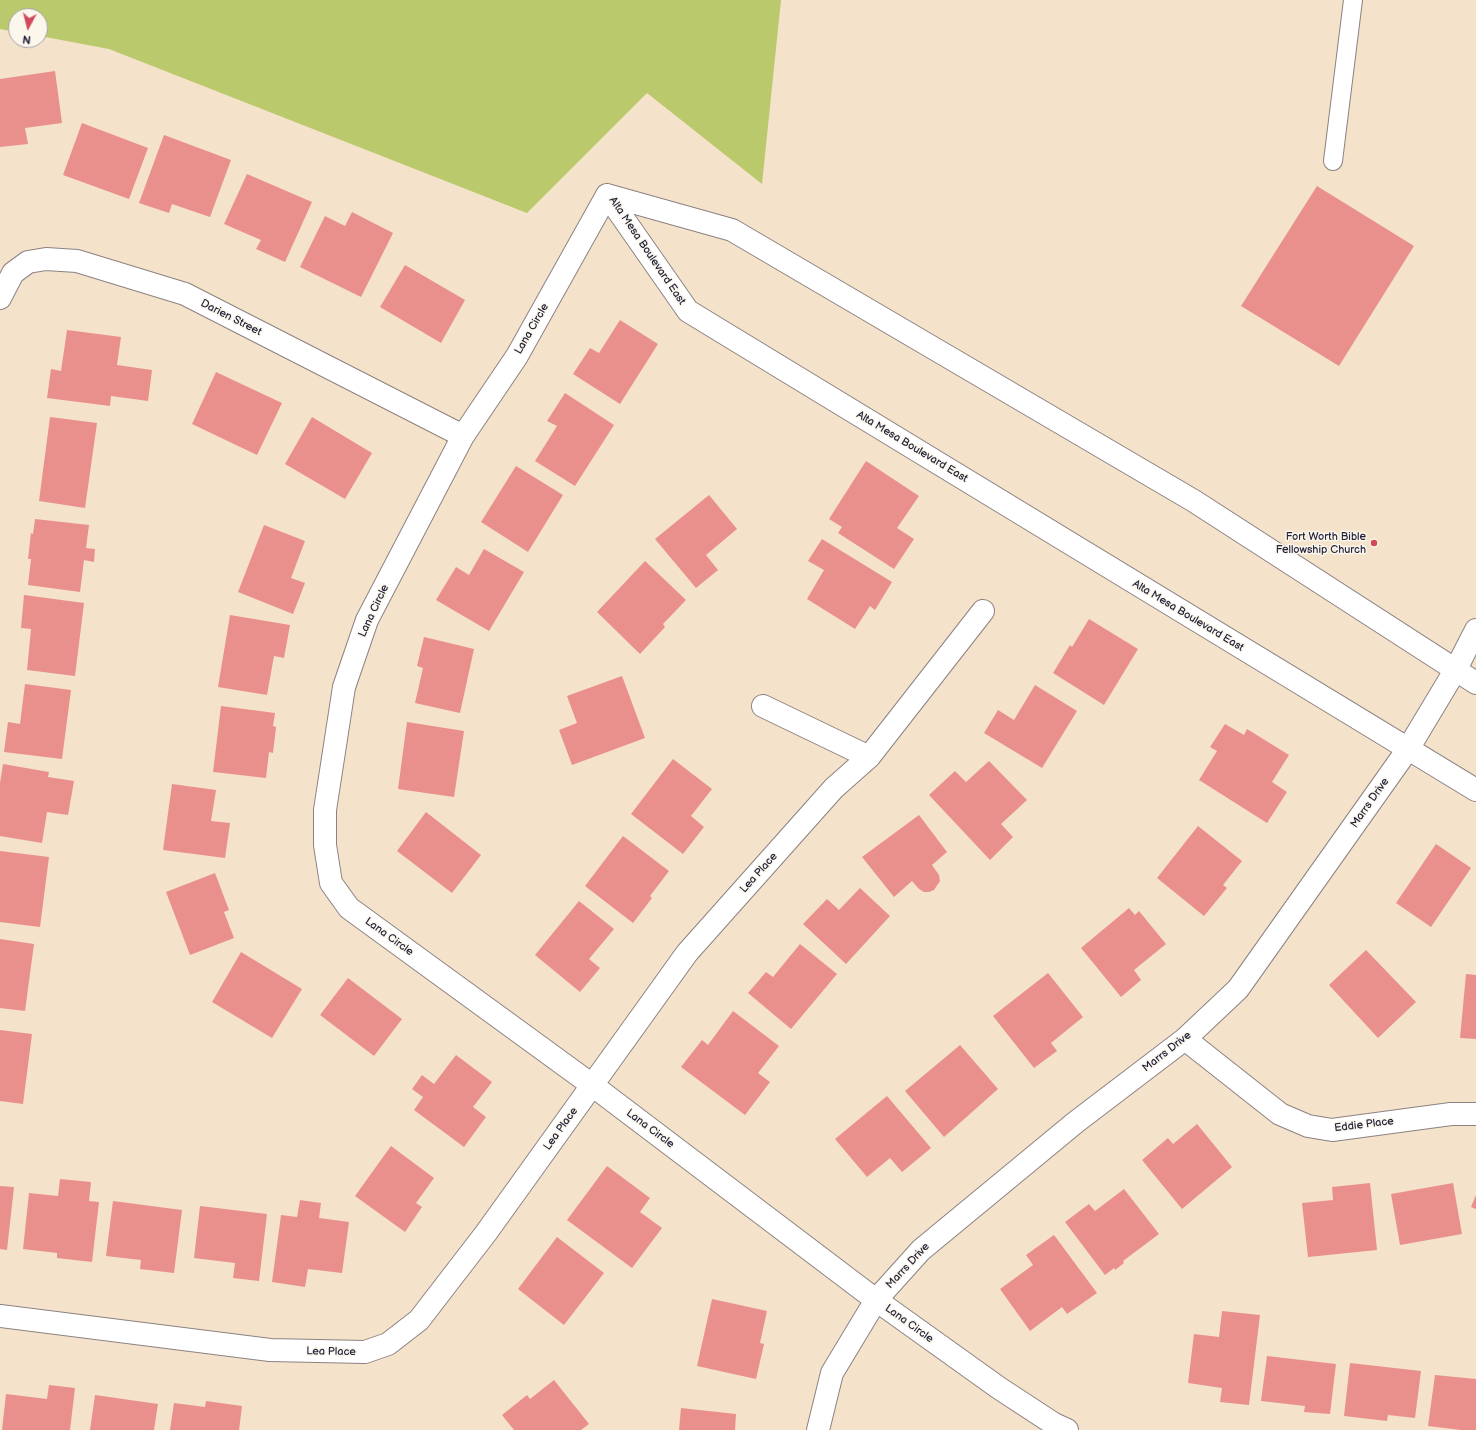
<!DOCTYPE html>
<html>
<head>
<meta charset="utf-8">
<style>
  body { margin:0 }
  #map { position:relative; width:1476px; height:1430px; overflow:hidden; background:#f5e2ca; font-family:"Balsamiq Sans",sans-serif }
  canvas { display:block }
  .north { position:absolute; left:8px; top:8px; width:40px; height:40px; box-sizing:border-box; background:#fbf7ec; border:1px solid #a4a2a5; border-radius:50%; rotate:187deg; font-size:11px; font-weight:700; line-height:16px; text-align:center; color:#22223b }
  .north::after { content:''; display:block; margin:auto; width:14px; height:18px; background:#d1495b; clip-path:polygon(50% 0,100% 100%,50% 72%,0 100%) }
</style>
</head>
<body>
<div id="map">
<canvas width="1476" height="1430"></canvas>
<div class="north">N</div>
</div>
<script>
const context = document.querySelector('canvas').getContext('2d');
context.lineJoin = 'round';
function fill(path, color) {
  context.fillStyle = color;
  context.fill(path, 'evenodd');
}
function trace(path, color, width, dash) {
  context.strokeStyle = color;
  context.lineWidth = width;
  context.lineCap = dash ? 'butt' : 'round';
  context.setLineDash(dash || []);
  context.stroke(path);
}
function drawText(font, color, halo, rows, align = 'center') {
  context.font = font + ' "Balsamiq Sans",sans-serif';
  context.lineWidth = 3;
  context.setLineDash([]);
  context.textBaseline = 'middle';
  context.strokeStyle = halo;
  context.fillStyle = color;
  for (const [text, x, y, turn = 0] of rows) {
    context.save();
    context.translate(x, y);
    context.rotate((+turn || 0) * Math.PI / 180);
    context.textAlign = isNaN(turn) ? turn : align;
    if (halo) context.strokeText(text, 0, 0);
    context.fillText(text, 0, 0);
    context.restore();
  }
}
fill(new Path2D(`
  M0 0H781L762 184 647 93 527 213 109 49 40 36V16H16V32L0 29Z`), '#bac96b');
fill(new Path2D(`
  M55 71 62 123 25 128 28 144 0 147V79Z
  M82 123 148 148 129 199 63 175Z
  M164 135 231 160 210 217 172 204 169 213 139 203Z
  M247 174 312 202 285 262 256 249 261 240 224 224Z
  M1317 186 1414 246 1339 366 1241 306Z
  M352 212 393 233 361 297 300 267 325 216 345 226Z
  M405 265 465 300 441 343 380 307Z
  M620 320 658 344 620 404 573 374 590 348 599 353Z
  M67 330 121 337 117 365 152 370 148 401 111 396 110 406 47 398 51 369 61 371Z
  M216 372 282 403 257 455 192 424Z
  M565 393 614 425 575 486 535 461 557 426 547 421Z
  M50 417 97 423 85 508 39 501Z
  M312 417 372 453 345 499 285 464Z
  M866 461 919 496 897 528 914 539 894 569 838 533 842 527 829 519Z
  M516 466 563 495 528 552 481 522Z
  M709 495 737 529 706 555 718 570 696 588 655 539Z
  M35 519 89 525 86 548 95 549 94 562 84 560 80 592 28 585 31 559H28L31 533 33 534Z
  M264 525 305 541 291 578 305 583 293 614 238 592Z
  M822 539 892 582 875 610 870 606 855 629 807 599 824 570 808 561Z
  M484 549 524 572 489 631 436 600 456 567 469 575Z
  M645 561 686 600 663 624 665 627 640 654 597 612Z
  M24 595 84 603 75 676 27 670 31 629 21 628Z
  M230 615 290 625 284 658 274 656 267 695 218 687Z
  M1089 619 1138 649 1104 705 1053 673 1070 645 1072 647Z
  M424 637 474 649 460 713 415 703 423 668 417 666Z
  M622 676 645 738 572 765 559 730 577 723 567 696Z
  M25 684 71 690 62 759 4 752 8 722 20 724Z
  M1035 685 1077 711 1042 768 984 733 998 710 1014 720Z
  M221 706 275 713 273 726 276 727 273 753 269 752 266 778 213 772Z
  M407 722 464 731 454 797 398 789Z
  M1225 724 1244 735 1247 729 1289 755 1272 782 1287 792 1267 823 1199 780 1217 751 1210 747Z
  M673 759 712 789 691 816 704 827 683 854 631 814Z
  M989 761 1027 800 1001 824 1013 837 990 860 929 795 955 771 966 782Z
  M3 764 49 772 48 777 74 781 68 815 47 812 42 843 0 836V783Z
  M172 784 216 790 211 821 230 823 225 858 163 850Z
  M426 812 481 855 452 893 397 851Z
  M919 815 947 852 932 865 939 875 940 881 934 890 929 892H924L919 889 912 881 894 897 862 857Z
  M1198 826 1242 861 1223 885 1227 888 1204 916 1157 878Z
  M623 836 669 871 650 896 652 898 633 923 585 886Z
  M1436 844 1471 868 1431 927 1396 903Z
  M0 851 49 857 40 927 0 922Z
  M215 873 229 910 224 912 234 938 190 955 166 892Z
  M860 888 890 916 846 964 803 924 827 899 839 910Z
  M579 901 614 929 589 959 600 968 580 992 535 955Z
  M1129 908 1135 915 1139 911 1166 944 1134 970 1141 980 1121 997 1081 948Z
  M0 939 34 944 25 1011 0 1008Z
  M800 944 837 974 791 1029 748 993 766 972 773 977Z
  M1366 950 1416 1002 1378 1038 1329 985Z
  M241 952 302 989 272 1038 212 1002Z
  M1048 973 1083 1017 1051 1043 1057 1051 1034 1068 993 1016Z
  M1466 974 1476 975V1039L1460 1038Z
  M348 978 402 1019 374 1056 320 1015Z
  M733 1011 779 1046 758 1073 770 1082 745 1115 681 1067 702 1040 708 1045Z
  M0 1030 32 1034 23 1104 0 1101Z
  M960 1045 998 1089 944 1137 905 1091Z
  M456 1055 492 1082 473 1107 486 1117 464 1147 414 1110 423 1097 412 1089 422 1075 434 1084Z
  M887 1096 931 1148 902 1172 890 1158 867 1177 835 1139Z
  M1197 1124 1232 1167 1182 1209 1142 1160 1168 1138 1173 1144Z
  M391 1146 434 1178 416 1203 422 1207 405 1232 355 1196Z
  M607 1166 650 1198 640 1212 662 1228 632 1268 567 1220Z
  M60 1179 91 1182 89 1201 99 1202 92 1262 57 1258V1253L23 1249 29 1193 58 1196Z
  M1370 1183 1377 1250 1308 1257 1302 1203 1333 1200 1332 1187Z
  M1453 1183 1462 1234 1400 1245 1391 1194Z
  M0 1186 14 1187 7 1250 0 1249Z
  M1124 1189 1159 1234 1123 1261 1124 1263 1115 1270 1114 1268 1105 1275 1065 1222 1089 1204 1095 1211Z
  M1476 1195V1209L1471 1207Z
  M300 1200 321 1203 319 1218 349 1222 342 1273 308 1269 305 1287 272 1282 281 1215 297 1217Z
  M113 1201 182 1210 174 1273 140 1269 141 1260 106 1256Z
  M200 1206 267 1214 259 1281 233 1278 235 1263 194 1258Z
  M1054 1235 1097 1293 1067 1314 1062 1307 1030 1331 1000 1289 1033 1265 1026 1255Z
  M557 1237 604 1273 564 1325 518 1289Z
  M712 1299 767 1311 760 1343 764 1344 756 1379 697 1366Z
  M1222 1311 1260 1315 1249 1405 1220 1402 1222 1388 1188 1383 1194 1334 1219 1337Z
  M1267 1356 1336 1364 1330 1414 1304 1412 1305 1406 1261 1401Z
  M1350 1363 1421 1371 1415 1418 1388 1415 1387 1421 1344 1416Z
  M1435 1375 1476 1379V1430H1461L1428 1426Z
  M554 1380 589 1424 581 1430H514L502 1415 527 1395 530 1399Z
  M49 1385 75 1388 70 1430H2L6 1394 47 1399Z
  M95 1395 158 1404 154 1430H90Z
  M206 1401 242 1406 239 1430H170L174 1403 205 1407Z
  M681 1408 736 1414 735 1430H679Z`), '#e9908d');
const service = new Path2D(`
  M1333 161 1353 0`);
const minor = new Path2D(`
  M607 195 517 356 463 436 367 620 344 687 325 810V845L331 883 349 908 592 1085 876 1300 999 1388 1054 1424 1067 1430
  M607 195 688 311 1476 790
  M607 195 732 230 1194 501 1476 683
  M0 298 13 273 28 262 46 259 77 261 185 294 463 436
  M763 706 869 757
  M1185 1039 1280 1114 1308 1126 1332 1130 1451 1114H1476
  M0 1316 270 1350 365 1352 388 1344 419 1320 486 1233 687 953 834 788 869 757 983 611
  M818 1430 832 1373 876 1300 921 1250 1076 1122 1185 1039 1238 989 1408 749 1456 669 1476 630`);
trace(service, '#8c8282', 20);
trace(minor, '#8c8282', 24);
trace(service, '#fff', 18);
trace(minor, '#fff', 22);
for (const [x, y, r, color] of [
  [1374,543,4,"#d1495b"]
]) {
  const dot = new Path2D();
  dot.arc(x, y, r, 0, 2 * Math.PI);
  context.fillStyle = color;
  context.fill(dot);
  trace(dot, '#fbf7ec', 1.5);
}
drawText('11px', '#22223b', '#fbf7ec', [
  ["Alta Mesa Boulevard East",647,251,56],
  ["Darien Street",231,318,27],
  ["Lana Circle",532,329,-60],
  ["Alta Mesa Boulevard East",912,447,31],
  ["Lana Circle",374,611,-65],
  ["Alta Mesa Boulevard East",1188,616,31],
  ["Marrs Drive",1370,803,-55],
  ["Lea Place",759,873,-48],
  ["Lana Circle",389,937,36],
  ["Marrs Drive",1167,1052,-38],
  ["Eddie Place",1364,1125,-7],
  ["Lea Place",561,1129,-54],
  ["Lana Circle",650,1129,37],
  ["Marrs Drive",908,1266,-47],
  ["Lana Circle",909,1324,36],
  ["Lea Place",331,1352,1]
]);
drawText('11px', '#22223b', '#fbf7ec', [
  ["Fort Worth Bible",1366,537],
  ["Fellowship Church",1366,550]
], 'right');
</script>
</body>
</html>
